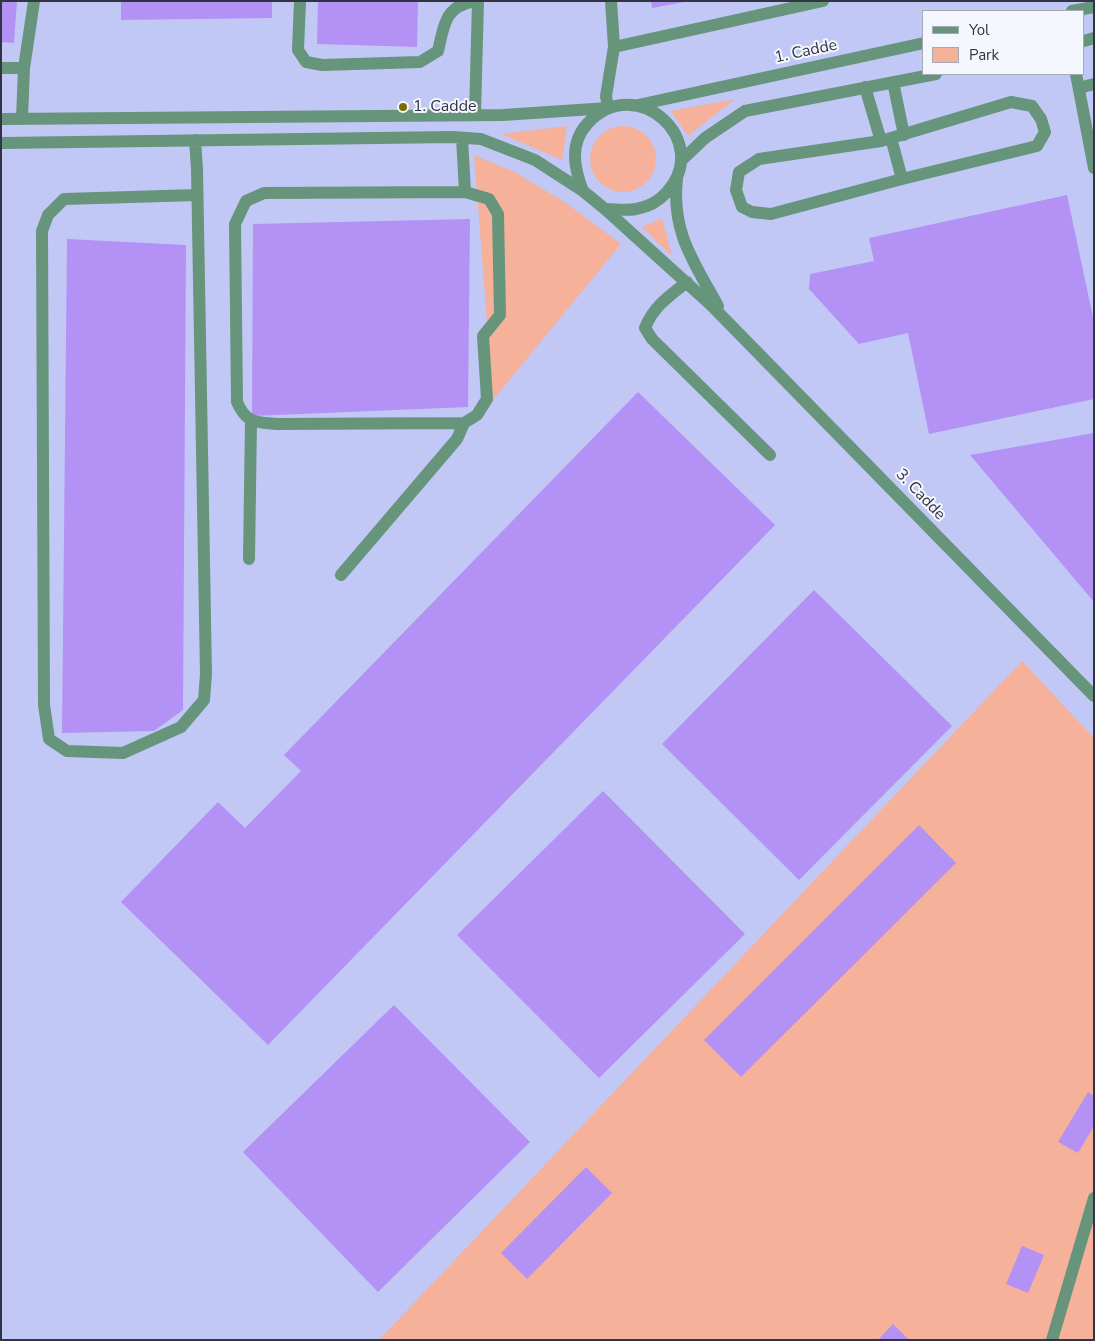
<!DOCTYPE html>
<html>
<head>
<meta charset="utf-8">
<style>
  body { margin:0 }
  #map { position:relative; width:1095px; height:1341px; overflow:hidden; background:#ced3fa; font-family:"Nunito Sans",sans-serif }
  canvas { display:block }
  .frame { position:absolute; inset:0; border:2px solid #323443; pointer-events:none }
  .legend { position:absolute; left:922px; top:10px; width:162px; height:65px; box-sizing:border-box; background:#f5f7ff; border:1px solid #a7a9b4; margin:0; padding:6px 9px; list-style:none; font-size:15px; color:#323443 }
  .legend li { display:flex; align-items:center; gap:10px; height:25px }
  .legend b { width:25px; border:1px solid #a7a9b4 }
</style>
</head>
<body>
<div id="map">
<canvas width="1095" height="1341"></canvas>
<div class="frame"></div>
<ul class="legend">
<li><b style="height:6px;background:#66957b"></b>Yol</li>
<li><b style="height:14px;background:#f5b19a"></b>Park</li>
</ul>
</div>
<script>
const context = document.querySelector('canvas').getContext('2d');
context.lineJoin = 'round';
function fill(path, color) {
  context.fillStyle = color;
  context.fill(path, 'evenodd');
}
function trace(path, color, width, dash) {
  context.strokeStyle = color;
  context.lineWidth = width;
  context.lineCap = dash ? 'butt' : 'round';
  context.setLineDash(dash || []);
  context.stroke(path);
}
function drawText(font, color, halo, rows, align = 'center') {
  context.font = font + ' "Nunito Sans",sans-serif';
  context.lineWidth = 4;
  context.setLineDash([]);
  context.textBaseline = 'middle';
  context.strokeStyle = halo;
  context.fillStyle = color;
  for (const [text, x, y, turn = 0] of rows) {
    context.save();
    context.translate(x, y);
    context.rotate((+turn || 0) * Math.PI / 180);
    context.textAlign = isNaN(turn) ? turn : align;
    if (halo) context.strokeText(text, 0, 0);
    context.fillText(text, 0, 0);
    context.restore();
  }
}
fill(new Path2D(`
  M1 1H1094V1340H1ZM924 11H1084V74H924Z`), '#c2c8f6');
fill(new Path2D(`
  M735 99 688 136 671 111Z
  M590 159a33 33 0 1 1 66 0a33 33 0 1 1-66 0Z
  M567 126 562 160 501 134Z
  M474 155 513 171 566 203 621 244 493 400Z
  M662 218 672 256 642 227Z
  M1022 661 1094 738V1340H379Z`), '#f5b19a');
fill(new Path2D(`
  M1 1H17L14 43 1 42Z
  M121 1H272V18L121 20Z
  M318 1H418L417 47 317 44Z
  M651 1H684V2L652 8Z
  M1067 195 1094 322V399L929 434 908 333 859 344 809 289 810 274 874 261 869 238Z
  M470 219 468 407 252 416 253 224Z
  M67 239 186 245 183 710 154 731 62 733Z
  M638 392 775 525 268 1045 121 902 218 802 245 828 301 771 284 755Z
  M1094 433V602L970 455Z
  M814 590 952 726 799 880 662 744Z
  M603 791 745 934 599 1078 457 935Z
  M919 825 956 863 741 1077 704 1040Z
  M394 1005 530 1142 378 1292 243 1152Z
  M1088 1092 1094 1096V1126L1078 1153 1058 1142Z
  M586 1167 612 1193 527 1279 501 1253Z
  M1022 1246 1044 1255 1028 1293 1006 1284Z
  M893 1324 909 1340H878Z`), '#b491f4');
trace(new Path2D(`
  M300 1 298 50 306 62 322 65 420 62 438 51C444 26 444 7 474 1
  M1072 11 1094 7
  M1084 41 1094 38
  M614 47 823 1
  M1 68H24
  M1076 74 1094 168
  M893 82 904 135
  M865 87 881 141
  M1079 88 1094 84
  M1011 102 1032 106 1041 119 1045 132 1037 146 902 179 771 214 752 212 742 207 736 190 739 172 759 159 881 141Z
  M638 105 924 43
  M608 108 606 96 614 47 611 1
  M475 114 478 1
  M1 119 503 115 608 108
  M22 119 24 68 34 1
  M462 138 465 192 264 193 246 201 235 224 237 402C246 423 255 422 276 424L464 423 477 415 487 399 483 336 500 315 498 214 489 199 465 192
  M891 138 902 179
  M195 140 197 169 206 674 204 700 181 727 123 753 67 751 49 739 44 705 42 231 48 215 64 199 197 195
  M1 143 453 137 481 139 535 160 583 191 605 209 711 305 1094 696
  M681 161 705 138 745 111 936 74
  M677 179C671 232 694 262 718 306
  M583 191C574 168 569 143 588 123 637 71 714 142 666 193 658 202 647 207 636 209 626 211 615 209 605 209
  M687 282C669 296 653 307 645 328L652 339 770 455
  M249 559 251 421
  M341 575 457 439 464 423
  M1052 1340 1094 1198`), '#66957b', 12);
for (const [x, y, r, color] of [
  [403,107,5,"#7a6b03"]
]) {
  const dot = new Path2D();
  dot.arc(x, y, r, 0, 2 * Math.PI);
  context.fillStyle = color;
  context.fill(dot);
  trace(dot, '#f5f7ff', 2);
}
drawText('16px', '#323443', '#f5f7ff', [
  ["1. Cadde",806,52,-12],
  ["3. Cadde",920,495,46]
]);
drawText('16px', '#323443', '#f5f7ff', [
  ["1. Cadde",413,107]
], 'left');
</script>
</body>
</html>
